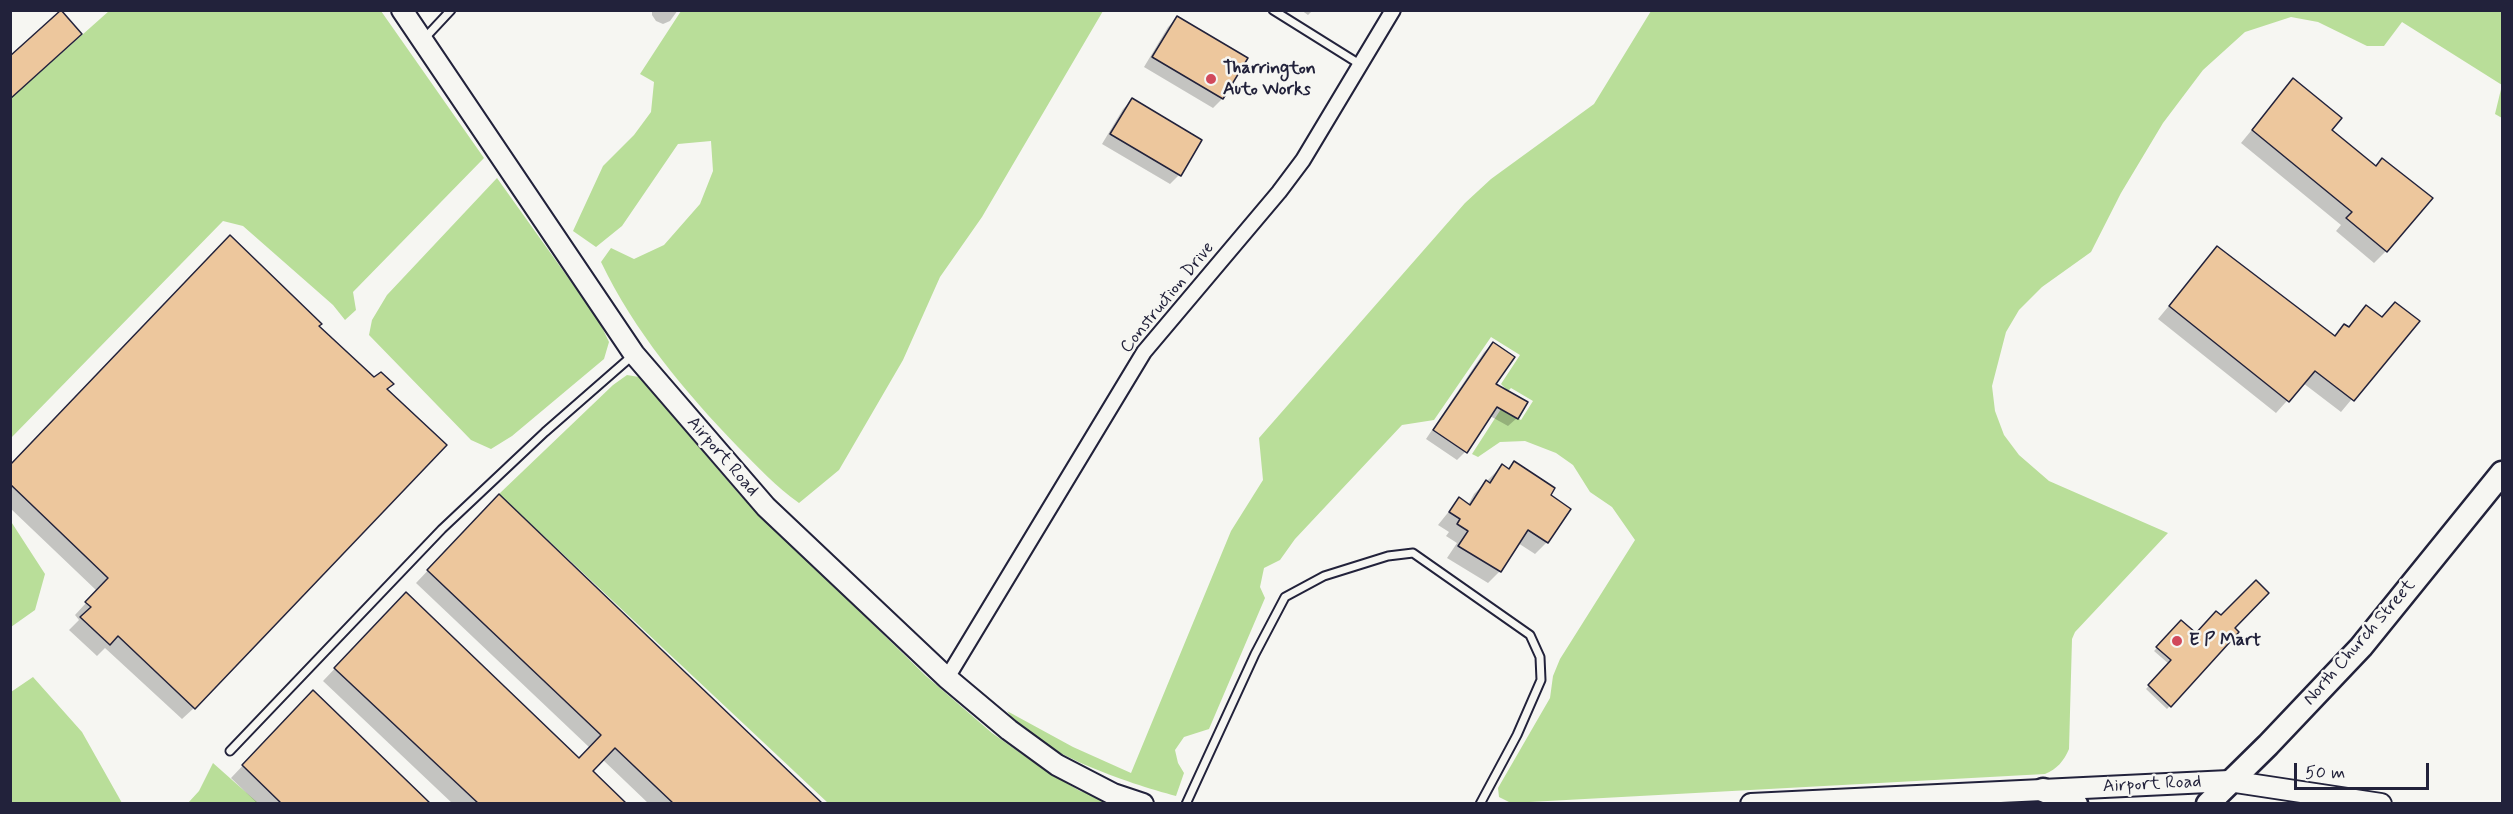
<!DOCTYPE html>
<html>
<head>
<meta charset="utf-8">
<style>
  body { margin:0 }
  #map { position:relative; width:2513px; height:814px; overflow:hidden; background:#f6f6f2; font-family:Mynerve,sans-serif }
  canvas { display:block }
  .frame { position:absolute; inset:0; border:12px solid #22223b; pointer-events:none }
  .scale { position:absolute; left:2294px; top:763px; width:135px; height:27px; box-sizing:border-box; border:3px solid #22223b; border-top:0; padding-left:8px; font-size:18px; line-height:21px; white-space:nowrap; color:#22223b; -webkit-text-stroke:4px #f6f6f2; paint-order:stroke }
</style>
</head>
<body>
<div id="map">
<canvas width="2513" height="814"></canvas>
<div class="frame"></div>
<div class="scale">50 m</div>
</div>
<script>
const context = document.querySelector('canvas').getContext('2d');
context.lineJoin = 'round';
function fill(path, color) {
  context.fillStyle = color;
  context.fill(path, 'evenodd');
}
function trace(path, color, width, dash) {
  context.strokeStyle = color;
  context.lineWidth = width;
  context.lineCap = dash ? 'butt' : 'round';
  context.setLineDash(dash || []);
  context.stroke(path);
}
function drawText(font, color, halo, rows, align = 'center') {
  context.font = font + ' Mynerve,sans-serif';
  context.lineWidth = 5;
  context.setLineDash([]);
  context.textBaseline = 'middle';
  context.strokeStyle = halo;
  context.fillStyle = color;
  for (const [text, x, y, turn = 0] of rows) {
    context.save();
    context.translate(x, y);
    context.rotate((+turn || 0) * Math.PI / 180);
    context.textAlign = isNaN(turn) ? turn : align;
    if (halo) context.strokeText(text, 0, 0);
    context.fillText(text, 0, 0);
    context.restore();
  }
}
fill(new Path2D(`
  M109 11H381L484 158 353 292 356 310 345 320 333 305 243 226 223 221 11 438 10 99Z
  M681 11H1103L982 217 940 277 903 360 839 470 799 503C776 487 758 467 738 447 685 392 634 331 601 262L611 248 634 259 664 245 700 204 713 171 711 141 678 144 622 226 596 247 573 231 603 166 634 135 651 112 654 82 640 74Z
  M1651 11H2502V118L2495 114 2502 85 2402 22 2384 46H2367L2318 22 2291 17 2245 32 2203 70 2163 123 2121 193 2091 252 2042 287 2019 310 2006 332 1992 386 1995 411 2004 435 2019 455 2049 481 2168 533 2075 632 2072 639 2069 749C2064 761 2057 769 2045 774L1511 803 1499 797 1498 788 1550 698 1553 676 1560 659 1635 540 1612 507 1590 492 1573 465 1556 453 1525 441 1500 442 1478 457 1472 454 1501 409 1521 420 1533 401 1511 388 1508 391 1501 384 1520 355 1491 337 1434 420 1402 425 1295 539 1280 560 1264 568 1260 587 1265 598 1209 729 1184 737 1175 750 1178 763 1184 773 1176 796C1128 783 1036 753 1007 711L1073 747 1131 773 1231 531 1263 480 1259 438 1465 203 1491 179 1594 104Z
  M497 178 599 321 609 342 604 359 512 436 491 449 471 440 369 335 372 320 387 295Z
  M627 375 639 377 740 495 926 676 992 733 1043 769 1080 791 1116 803H828L499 494 613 385Z
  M10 520 45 574 35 610 11 627Z
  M33 677 82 732 122 803H11V692Z
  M213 763 258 803H188L199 791Z`), '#b9de99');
fill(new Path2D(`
  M652 10H678L670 21 663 24 656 21 652 15Z
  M1301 10H1313L1308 15Z
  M1177 18 1246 58 1222 99 1213 108 1144 67 1168 27Z
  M2293 80 2330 130 2386 251 2374 263 2336 231 2341 225 2241 143Z
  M1132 100 1200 140 1179 175 1170 184 1102 144 1123 109Z
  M2217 248 2334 337 2344 326 2347 328 2366 307 2381 318 2417 321 2341 412 2303 383 2276 413 2158 319Z
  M317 326 386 390 194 708 182 719 105 648 97 656 69 630 79 620 75 615 97 591 10 508V466Z
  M1493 344 1494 385 1517 418 1508 426 1490 416 1465 452 1457 460 1426 439 1484 352Z
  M1514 463 1549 496 1547 542 1535 554 1518 543 1500 571 1488 583 1447 558 1457 543 1446 536 1449 532 1438 525 1459 499 1468 505 1474 494 1502 466 1508 470Z
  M487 508 821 804H649L602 759 591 771 625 804H453L323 681 394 606 579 759 590 748 416 583Z
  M2221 617 2237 632 2167 709 2146 689 2169 664 2154 651 2181 622 2196 635Z
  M301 704 430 804H258L231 778Z`), '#0003');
const building = new Path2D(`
  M61 10 82 34 10 99V56Z
  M1177 16 1248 58 1223 99 1152 57Z
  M2293 78 2342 118 2332 130 2376 166 2382 158 2433 198 2387 252 2346 218 2352 212 2252 130Z
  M1132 98 1202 140 1181 176 1110 134Z
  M230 235 322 324 319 326 374 377 381 372 394 384 387 389 447 445 195 709 118 636 110 645 80 617 91 607 85 602 108 578 10 484V465Z
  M2217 246 2335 336 2344 324 2349 327 2366 305 2382 317 2395 302 2420 321 2354 401 2315 371 2289 402 2169 306Z
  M1493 342 1515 357 1496 384 1528 402 1518 419 1497 407 1467 453 1433 430Z
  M1514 461 1555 488 1551 495 1571 509 1548 543 1528 530 1501 572 1458 546 1468 531 1457 524 1460 519 1449 512 1459 497 1470 505 1486 480 1490 483 1502 464 1509 469Z
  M499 494 619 609 823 804H674L615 748 593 771 627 804H479L334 668 406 592 579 758 601 735 427 570Z
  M2256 580 2269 593 2235 628 2239 632 2171 707 2148 685 2171 660 2156 647 2181 620 2196 633 2216 611 2221 615Z
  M313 690 431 804H282L242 765Z`);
fill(building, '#edc79d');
trace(building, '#22223b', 1.5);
const service = new Path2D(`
  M1273 10 1361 65
  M423 40 451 10
  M230 751 442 529 545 432 632 356
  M1186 804 1255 654 1285 597 1324 576 1388 556 1413 553 1530 635 1540 657 1541 680 1517 735 1480 804`);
const minor = new Path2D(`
  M947 678 1144 352 1279 192 1303 160 1393 10`);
const secondary = new Path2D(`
  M402 10 634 354 766 507 947 678 1009 730 1057 765 1113 794 1143 804
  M1751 804 2229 781 2381 804`);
const primary = new Path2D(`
  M2043 790 2076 804
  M2208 804 2268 745 2361 647 2502 473`);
trace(service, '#22223b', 11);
trace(minor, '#22223b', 18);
trace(secondary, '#22223b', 24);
trace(primary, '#22223b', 27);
trace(service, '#f6f6f2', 7);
trace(minor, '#f6f6f2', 14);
trace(secondary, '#f6f6f2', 20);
trace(primary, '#f6f6f2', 22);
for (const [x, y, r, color] of [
  [1211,79,6,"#d1495b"],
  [2177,641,6,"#d1495b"]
]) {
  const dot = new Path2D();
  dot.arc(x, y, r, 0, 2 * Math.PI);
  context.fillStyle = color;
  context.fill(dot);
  trace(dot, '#f6f6f2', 2);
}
drawText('bold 18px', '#22223b', '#f6f6f2', [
  ["Tharrington",1223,69],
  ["Auto Works",1223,90],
  ["E P Mart",2189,641]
], 'left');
drawText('18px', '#22223b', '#f6f6f2', [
  ["Construction Drive",1168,298,-51],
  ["Airport Road",722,457,49],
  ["North Church Street",2360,643,-49],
  ["Airport Road",2152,785,-3]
]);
</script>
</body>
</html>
